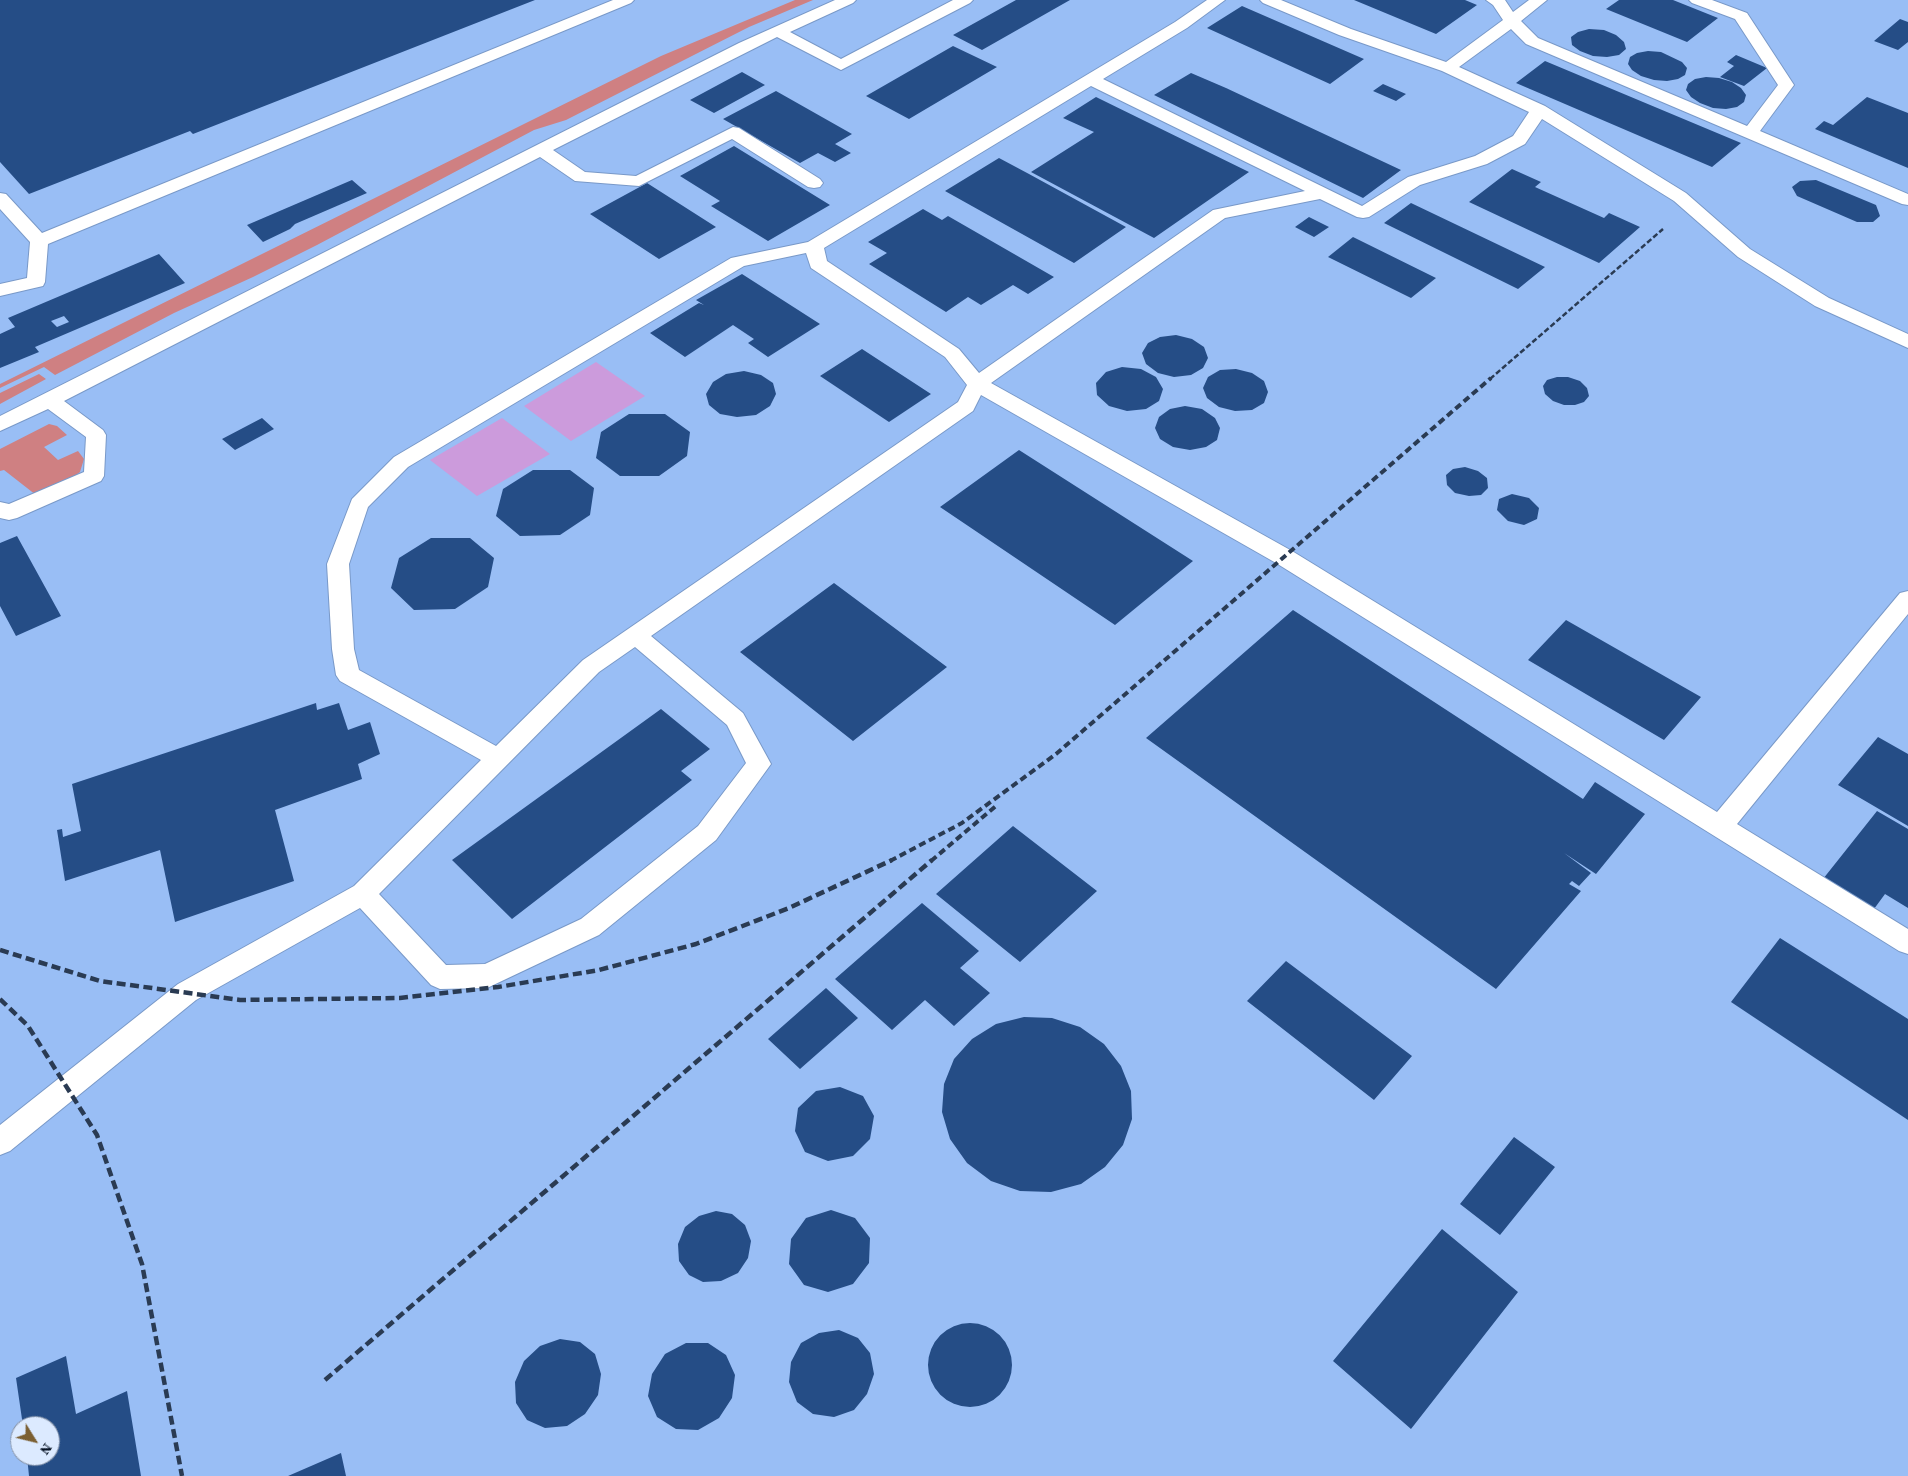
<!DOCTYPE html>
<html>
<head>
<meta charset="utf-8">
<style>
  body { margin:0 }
  #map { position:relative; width:1908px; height:1476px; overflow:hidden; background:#a9cbfc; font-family:"Source Serif 4",serif }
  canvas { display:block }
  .north { position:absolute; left:10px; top:1416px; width:50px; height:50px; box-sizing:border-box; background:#dceaff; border:1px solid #8692a6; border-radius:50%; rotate:126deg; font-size:14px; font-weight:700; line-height:20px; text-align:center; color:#040f20 }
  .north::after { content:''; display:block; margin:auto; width:18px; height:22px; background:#7b5f32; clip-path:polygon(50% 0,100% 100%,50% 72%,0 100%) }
</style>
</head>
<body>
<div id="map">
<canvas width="1908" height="1476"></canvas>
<div class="north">N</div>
</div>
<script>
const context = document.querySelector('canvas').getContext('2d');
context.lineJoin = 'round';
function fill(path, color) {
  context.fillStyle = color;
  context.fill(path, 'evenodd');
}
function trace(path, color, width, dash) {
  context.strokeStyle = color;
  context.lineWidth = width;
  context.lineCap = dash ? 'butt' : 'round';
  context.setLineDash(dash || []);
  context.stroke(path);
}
fill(new Path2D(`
  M0 0H1908V1476H0ZM20 1426H50V1456H20Z`), '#99bef5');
fill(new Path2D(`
  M795 0H813L749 27 566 120 534 130 317 245 253 277 174 313 55 375 44 367 0 388V384L661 56Z
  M39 374 46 379 0 404V393Z
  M49 424 57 426 67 435 44 447 58 460 78 451 84 459 80 472 65 483 36 495 4 470 0 471V449Z`), '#cf8082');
fill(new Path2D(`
  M596 362 645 396 571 441 524 406Z
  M502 418 550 454 477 496 430 460Z`), '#cc9bdc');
fill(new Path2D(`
  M0 0H535L193 134 190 131 29 194 0 162Z
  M1016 0H1070L982 50 953 35Z
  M1354 0H1465L1477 5 1436 34Z
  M1619 0H1673L1718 18 1687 42 1606 9Z
  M1242 6 1364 59 1330 84 1207 28Z
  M1900 19 1908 22V42L1898 50 1874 41Z
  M1589 29 1604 30 1616 35 1624 42 1626 49 1619 55 1607 57 1593 56 1580 51 1572 45 1571 37 1578 32Z
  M953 46 997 67 909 119 866 96Z
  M1648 51 1661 52 1682 62 1687 68 1685 75 1678 79 1667 81 1654 80 1641 76 1632 70 1628 64 1630 57 1637 53Z
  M1736 55 1767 68 1744 86 1720 77 1734 66 1727 62Z
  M1545 61 1741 143 1712 167 1516 83Z
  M742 72 765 85 714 113 690 100Z
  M1191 73 1226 88 1401 170 1363 198 1154 95Z
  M1706 77 1719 78 1732 82 1741 88 1746 95 1744 102 1737 107 1726 109 1713 108 1700 103 1691 97 1686 90 1688 84 1695 79Z
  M1383 84 1406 94 1396 101 1373 91Z
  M776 91 852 134 835 144 851 153 835 162 818 153 800 163 723 119Z
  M1096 97 1249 172 1154 238 1031 172 1094 132 1063 118Z
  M1867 97 1908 113V168L1815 129 1824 121 1833 125Z
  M734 146 830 205 768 241 711 206 720 201 680 176Z
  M999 158 1029 174 1126 227 1074 263 945 191Z
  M1512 169 1541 182 1535 187 1604 218 1609 213 1640 227 1599 263 1469 202Z
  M352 180 367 193 295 224 290 229 263 242 247 225Z
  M1816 180 1876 205 1880 216 1873 222H1857L1797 196 1792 187 1800 181Z
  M647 183 716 227 659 259 590 214Z
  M1411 203 1545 267 1518 289 1384 223Z
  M923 209 942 220 948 216 1054 277 1028 294 1013 285 981 305 968 297 946 312 869 264 887 253 868 242Z
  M1309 217 1329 227 1314 237 1295 227Z
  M1353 237 1436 278 1411 298 1328 257Z
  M159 254 185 283 35 347 39 352 0 368V334L15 327 8 318ZM64 316 69 322 57 327 51 321Z
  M742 274 820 324 768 357 748 343 754 339 733 325 685 357 650 333 699 303 704 305 696 300Z
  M1176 335 1192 339 1204 347 1208 358 1203 368 1191 375 1174 377 1158 373 1146 364 1142 353 1148 343 1160 337Z
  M862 349 931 394 889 422 820 376Z
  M1122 367 1141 369 1156 377 1163 389 1159 401 1146 409 1127 411 1109 406 1097 395 1096 383 1106 372Z
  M1236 369 1252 373 1264 381 1268 392 1264 403 1252 410 1235 411 1219 407 1207 398 1203 388 1208 377 1220 370Z
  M744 371 761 375 773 383 776 394 770 406 756 415 737 417 720 414 709 405 706 394 713 382 726 374Z
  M1557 377H1568L1580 381 1587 388 1589 396 1584 402 1575 405H1564L1553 401 1545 394 1543 386 1547 380Z
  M1185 406 1202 409 1215 418 1220 428 1217 440 1206 447 1190 450 1173 447 1160 439 1155 428 1159 417 1170 409Z
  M629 414H665L690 432 687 456 659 476H620L596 458 601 432Z
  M262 418 274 429 235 450 222 439Z
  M1019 450 1193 561 1115 625 940 507Z
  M1465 467 1478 471 1487 478 1488 488 1481 495 1469 496 1455 493 1447 485 1446 475 1453 469Z
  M533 470H570L594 488 590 515 560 535 520 536 496 516 503 489Z
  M1512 494 1529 498 1539 508 1537 519 1524 525 1508 521 1497 510 1499 499Z
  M17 536 61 616 16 636 0 606V543Z
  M431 538H470L494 558 488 587 455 609 414 610 391 588 399 558Z
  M834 583 947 667 853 741 740 652Z
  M1293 610 1583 799 1595 782 1645 814 1596 874 1564 853 1591 873 1579 886 1572 881 1569 884 1581 891 1496 989 1146 738Z
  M1566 620 1701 697 1664 740 1528 660Z
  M316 703 317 710 339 703 348 730 370 722 380 754 358 764 362 779 275 810 294 881 175 922 160 850 65 881 57 830 62 829 63 837 81 831 72 784Z
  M661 709 710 749 681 771 692 780 512 919 452 860Z
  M1878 737 1908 754V826L1838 785Z
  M1877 811 1908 829V908L1885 894 1874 909 1823 879Z
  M1013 826 1097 891 1020 962 936 894Z
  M922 903 979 951 960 968 990 993 954 1026 925 1000 892 1030 835 979Z
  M1780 938 1908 1019V1120L1731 1002Z
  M1286 961 1412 1056 1374 1100 1247 1001Z
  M826 988 858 1018 800 1069 768 1039Z
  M1024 1017 1052 1018 1080 1027 1104 1044 1121 1066 1131 1091 1132 1119 1123 1145 1105 1167 1081 1184 1051 1192 1020 1191 991 1181 967 1163 950 1139 942 1112 944 1084 954 1059 972 1039 996 1024Z
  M840 1087 863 1096 874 1116 870 1139 853 1156 828 1161 805 1152 795 1131 798 1108 816 1091Z
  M1514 1137 1555 1167 1500 1235 1460 1204Z
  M831 1210 855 1218 870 1238 869 1263 853 1284 828 1292 804 1285 789 1264 791 1239 806 1218Z
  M716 1211 732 1214 745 1225 751 1241 748 1258 738 1273 721 1281 703 1282 689 1275 679 1261 678 1244 685 1227 699 1216Z
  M1442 1229 1518 1292 1411 1429 1333 1361Z
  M928 1365a42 42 0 1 1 84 0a42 42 0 1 1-84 0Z
  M839 1330 858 1338 870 1353 874 1374 867 1394 854 1410 834 1417 813 1414 797 1402 789 1382 791 1362 801 1343 819 1333Z
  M560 1339 580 1342 595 1354 601 1374 598 1395 585 1414 567 1426 545 1428 527 1420 516 1403 515 1382 524 1361 540 1346Z
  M686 1343H708L726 1355 735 1375 732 1398 719 1418 698 1430 676 1429 657 1417 648 1396 652 1374 665 1354Z
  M66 1356 76 1414 127 1391 141 1476H29L27 1456H50V1426H23L16 1378Z
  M341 1453 346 1476H288Z`), '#254d86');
const lane = new Path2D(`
  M613 0H634L631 3 48 244 45 282 43 286 0 296V284L27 278 30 242 0 209V193L6 194 42 233Z
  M835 0H856L853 3 790 32 841 59 953 0H973L970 3 841 70 777 37 553 150 585 172 636 176 733 127 739 128 820 179 823 183 820 187 814 188 808 187 732 139 639 186 575 181 540 157 64 401 103 430 106 435 104 476 101 481 17 518 9 520 0 518V502L9 504 84 472 86 437 48 409 0 431V416L739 43Z
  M1207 0H1225L1187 28 1103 79 1362 206 1408 177 1475 156 1513 136 1529 112 1442 71 1339 35 1263 3 1260 0H1281L1351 29 1446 62 1503 20 1493 5 1486 0H1505L1513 12 1529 0H1547L1521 21 1538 38 1747 126 1778 85 1735 19 1692 3 1689 0H1712L1747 13 1794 85 1760 131 1908 194V205L1902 204 1526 44 1511 29 1459 67 1545 106 1686 193 1750 249 1829 298 1908 334V348L1815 306 1738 257 1674 201 1542 119 1525 144 1487 164 1420 185 1369 217 1363 218 1357 217 1320 199 1225 218 991 383 1292 551 1717 812 1900 593 1908 591V614L1737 824 1908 929V954L1899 951 1276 563 981 395 973 411 651 636 743 713 771 764 716 840 599 935 487 988 440 989 431 985 360 908 196 1000 10 1151 0 1155V1125L178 984 354 886 481 760 340 681 336 675 332 649 327 564 352 499 394 457 731 258 808 242 1175 22ZM1091 86 1305 191 1213 210 979 373 959 349 827 261 824 248ZM806 253 811 268 945 357 967 385 958 402 583 660 496 746 359 670 354 649 349 564 368 507 408 467 744 266ZM635 647 727 725 746 763 698 826 581 919 485 964 446 965 379 894 599 672Z`);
trace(lane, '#7999c8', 2);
fill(lane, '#fff');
trace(new Path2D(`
  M1490 379 1663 229`), '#2a3b53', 2.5, [5.5, 2.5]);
trace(new Path2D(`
  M890 861 962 823 1056 754 1491 378
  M931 861 997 805`), '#2a3b53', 4, [7, 4]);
trace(new Path2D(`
  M0 950 100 981 240 1000 400 998 498 987 599 970 696 944 789 908 892 860
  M0 999 28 1026 97 1135 142 1264 182 1476
  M325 1380 932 860`), '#2a3b53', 4.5, [9, 4.5]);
</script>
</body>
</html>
